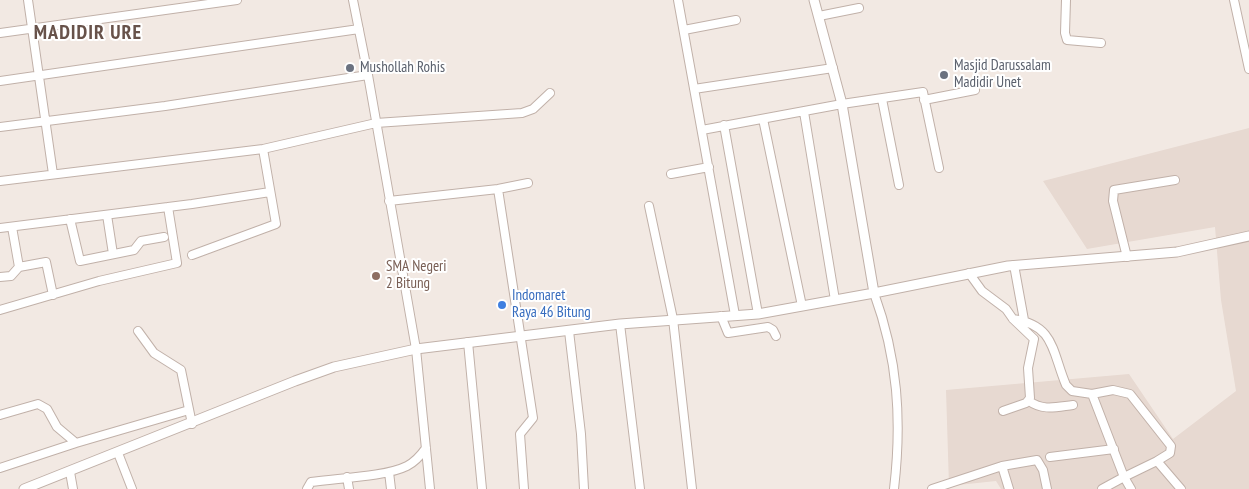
<!DOCTYPE html>
<html>
<head>
<meta charset="utf-8">
<style>
  body { margin:0 }
  canvas { display:block; background:#f2e9e3 }
</style>
</head>
<body>
<canvas width="1249" height="489"></canvas>
<script>
const context = document.querySelector('canvas').getContext('2d');
context.lineJoin = 'round';
function fill(path, color) {
  context.fillStyle = color;
  context.fill(path, 'evenodd');
}
function trace(path, color, width, dash) {
  context.strokeStyle = color;
  context.lineWidth = width;
  context.lineCap = dash ? 'butt' : 'round';
  context.setLineDash(dash || []);
  context.stroke(path);
}
function drawText(font, color, halo, rows, align = 'center') {
  context.font = font + ' "PT Sans Narrow",sans-serif';
  context.lineWidth = 4;
  context.setLineDash([]);
  context.textBaseline = 'middle';
  context.strokeStyle = halo;
  context.fillStyle = color;
  for (const [text, x, y, turn = 0] of rows) {
    context.save();
    context.translate(x, y);
    context.rotate((+turn || 0) * Math.PI / 180);
    context.textAlign = isNaN(turn) ? turn : align;
    if (halo) context.strokeText(text, 0, 0);
    context.fillText(text, 0, 0);
    context.restore();
  }
}
fill(new Path2D(`
  M1249 128V489H1001L996 481 949 486 946 390 1129 374 1173 439 1236 391 1221 300 1215 227 1087 249 1043 181Z`), '#e7d9d1');
const minor = new Path2D(`
  M28 0 53 174
  M353 0 368 75 416 349 430 489
  M678 0 735 315
  M1066 0 1065 33 1067 40 1101 43
  M1234 0 1249 69
  M819 16 859 8
  M684 30 736 20
  M0 33 237 0
  M0 81 359 29
  M694 89 833 68
  M882 99 899 185
  M924 100 975 90
  M804 112 835 300
  M763 119 802 306
  M724 125 758 314
  M0 127 165 106 368 75
  M702 130 842 104 923 92 939 168
  M671 174 709 167
  M0 181 263 149 376 123 522 113 533 109 550 93
  M498 189 533 418 520 434 524 489
  M389 201 498 189 528 183
  M649 206 673 319 692 489
  M107 215 113 254
  M70 219 80 261 134 250 141 241 164 237
  M0 228 192 204 270 192
  M192 255 276 224 263 149
  M1127 257 1113 201 1114 190 1175 180
  M1014 265 1024 320
  M19 267 46 262 53 295
  M969 273 982 291 1006 309 1013 319 1034 339 1028 368 1030 398 1026 403 1003 411
  M0 277 11 276 19 267 12 227
  M874 293C898 359 902 420 894 489
  M0 310 99 281 177 263 168 207
  M721 316 728 333 768 327 773 330 776 336
  M1013 319C1055 325 1052 352 1066 385L1072 391 1092 394 1124 477 1157 461 1181 489
  M620 324 640 489
  M138 331 154 353 181 370 192 424
  M569 331 581 434 584 489
  M468 342 482 489
  M1092 394 1113 390 1130 394 1171 446 1170 453 1157 461
  M1029 401C1043 411 1056 407 1073 405
  M0 415 38 404 47 409 57 427 76 443 189 410
  M118 453 132 489
  M1050 457 1114 449
  M1002 466 1037 460 1043 470 1047 489
  M0 468 76 443
  M70 472 73 489
  M389 472 391 489
  M347 477 349 489
  M307 489 311 482C337 478 385 477 407 466 415 462 421 455 426 448
  M932 489 1002 466 1009 489
  M1102 489 1124 477 1131 489`);
const tertiary = new Path2D(`
  M814 0 842 104 874 293
  M24 489 295 381 334 367 416 349 620 324 758 314 874 293 1008 266 1177 252 1249 236`);
trace(minor, '#c1b1a9', 10);
trace(tertiary, '#c1b1a9', 11);
trace(minor, '#fff', 8);
trace(tertiary, '#fff', 9);
for (const [x, y, r, color] of [
  [350,68,5,"#6b7280"],
  [944,75,5,"#6b7280"],
  [376,276,5,"#8d6e63"],
  [502,305,5,"#3f7fe0"]
]) {
  const dot = new Path2D();
  dot.arc(x, y, r, 0, 2 * Math.PI);
  context.fillStyle = color;
  context.fill(dot);
  trace(dot, '#fff', 2);
}
drawText('15px', '#5b616d', '#fff', [
  ["Masjid Darussalam",954,66],
  ["Madidir Unet",954,83],
  ["Mushollah Rohis",360,68]
], 'left');
drawText('15px', '#785e54', '#fff', [
  ["SMA Negeri",386,267],
  ["2 Bitung",386,284]
], 'left');
drawText('15px', '#366cbe', '#fff', [
  ["Indomaret",512,296],
  ["Raya 46 Bitung",512,313]
], 'left');
context.letterSpacing = '1px';
drawText('bold 20px', '#67524a', '#fff', [
  ["MADIDIR URE",88,33]
]);
context.letterSpacing = '0px';
</script>
</body>
</html>
